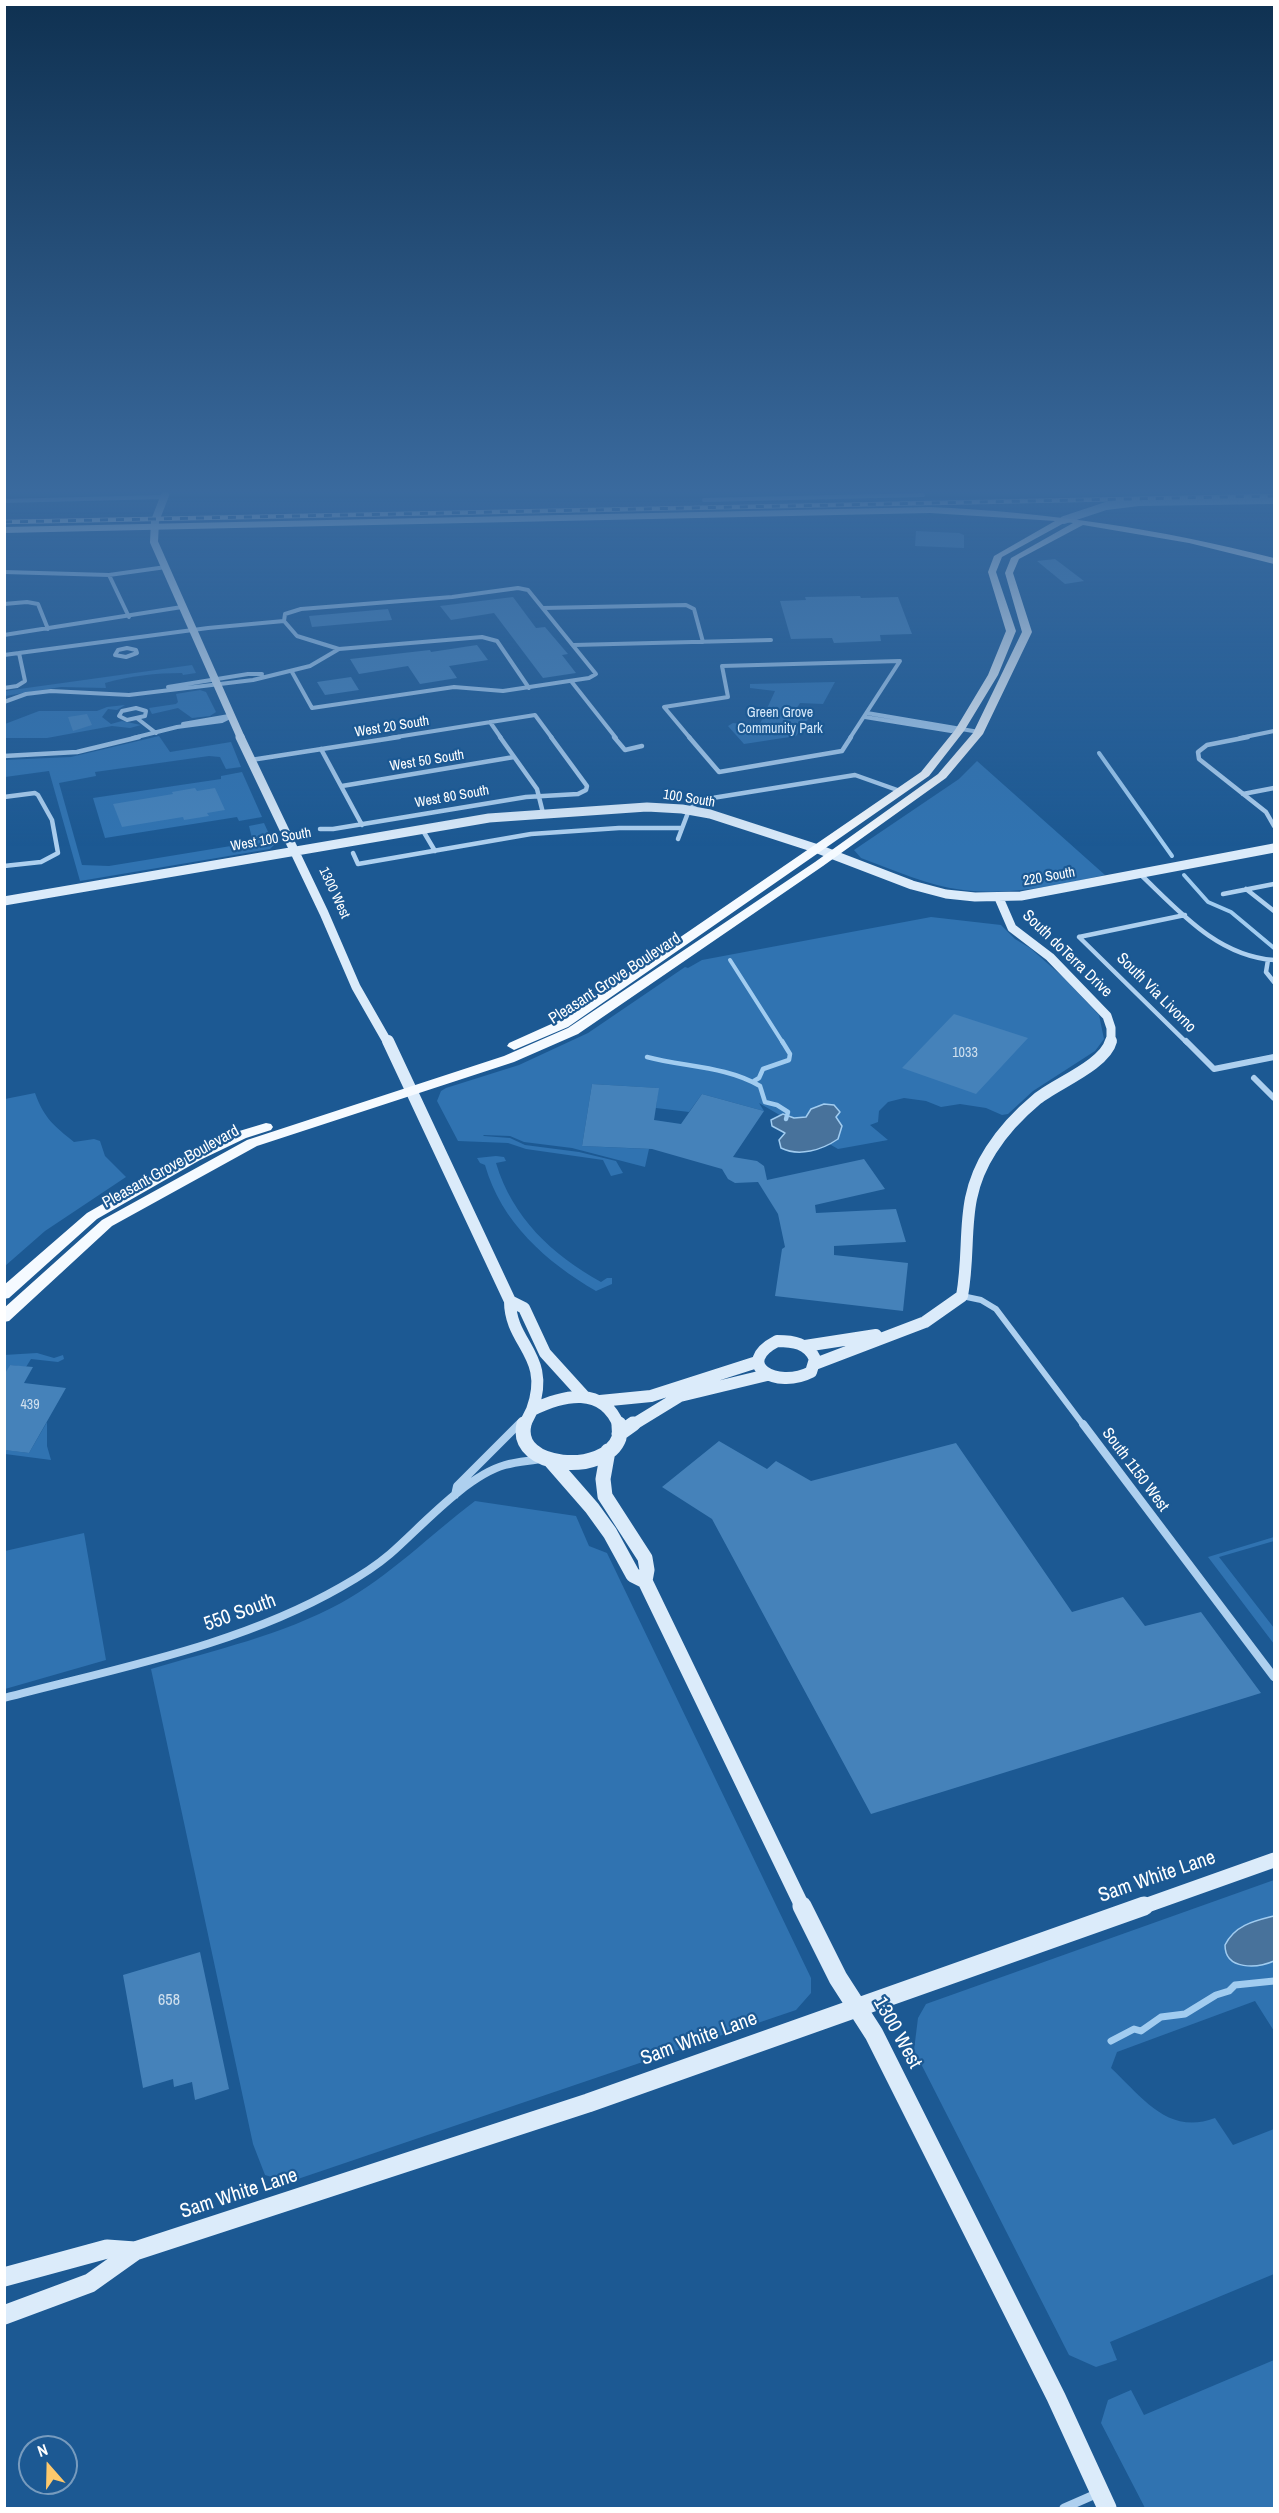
<!DOCTYPE html>
<html>
<head>
<meta charset="utf-8">
<style>
  body { margin:0 }
  #map { position:relative; width:1279px; height:2513px; overflow:hidden; background:#1c5993; font-family:"Archivo Narrow",sans-serif }
  canvas { display:block }
  .frame { position:absolute; inset:0; border:6px solid #fff; pointer-events:none }
  .north { position:absolute; left:18px; top:2435px; width:60px; height:60px; box-sizing:border-box; background:#1c5993; border:2px solid #779bbe; border-radius:50%; rotate:340deg; font-size:16px; font-weight:700; line-height:24px; text-align:center; color:#fff }
  .north::after { content:''; display:block; margin:auto; width:21px; height:27px; background:#fec96c; clip-path:polygon(50% 0,100% 100%,50% 72%,0 100%) }
</style>
</head>
<body>
<div id="map">
<canvas width="1279" height="2513"></canvas>
<div class="frame"></div>
<div class="north">N</div>
</div>
<script>
const context = document.querySelector('canvas').getContext('2d');
context.lineJoin = 'round';
function fill(path, color) {
  context.fillStyle = color;
  context.fill(path, 'evenodd');
}
function trace(path, color, width, dash) {
  context.strokeStyle = color;
  context.lineWidth = width;
  context.lineCap = dash ? 'butt' : 'round';
  context.setLineDash(dash || []);
  context.stroke(path);
}
function drawText(font, color, halo, rows, align = 'center') {
  context.font = font + ' "Archivo Narrow",sans-serif';
  context.lineWidth = 4.5;
  context.setLineDash([]);
  context.textBaseline = 'middle';
  context.strokeStyle = halo;
  context.fillStyle = color;
  for (const [text, x, y, turn = 0] of rows) {
    context.save();
    context.translate(x, y);
    context.rotate((+turn || 0) * Math.PI / 180);
    context.textAlign = isNaN(turn) ? turn : align;
    if (halo) context.strokeText(text, 0, 0);
    context.fillText(text, 0, 0);
    context.restore();
  }
}
fill(new Path2D(`
  M192 665 196 673 183 675 182 673C155 673 130 676 105 683L106 688 61 687 5 696V691Z
  M835 682 823 704 800 703 795 711 811 715 796 736 744 744 728 726 733 723 759 726 775 691 750 688V684Z
  M200 690 206 692 216 712 210 716 192 718 178 708 152 714 149 708 176 704 178 702 176 694Z
  M125 705 117 710 108 709 102 717 111 724 122 721 141 725 130 728 112 726 47 738H5V724L39 711H97L107 707Z
  M159 736 170 752 231 742 241 767 226 769 220 757 209 756 95 772 96 776 59 783 82 865 109 866 243 844 252 838 249 826 264 823 274 845 270 849 80 881 49 771 5 777V760L71 757Z
  M977 761 1105 875C1058 885 1011 896 963 890 928 886 894 870 861 858L854 850 959 779Z
  M242 772 262 817 239 821 237 817 105 838 93 798 221 779V776Z
  M931 917 1001 925 1015 939 1030 948 1063 977 1099 1015 1104 1039 1095 1051 1033 1091 1008 1114 1002 1115 986 1108 960 1104 941 1107 926 1101 904 1098 888 1102 879 1111 878 1122 870 1125 888 1140 838 1149 759 1103 764 1111 702 1094 689 1112 656 1108 658 1088 592 1084 582 1146 649 1149 645 1167 572 1148 524 1142 510 1136 483 1135 484 1136 510 1138 525 1145 579 1152 616 1161 623 1173 611 1176 603 1160 526 1149 508 1143 458 1141 437 1101 441 1091 446 1088 519 1065 588 1033 685 967 688 968 702 960Z
  M35 1093C44 1118 54 1126 74 1142L94 1139 100 1141 105 1156 126 1177 45 1231 5 1266V1099Z
  M496 1156 504 1157 506 1161 496 1163C512 1217 552 1255 601 1282L607 1278H612V1284L596 1291C546 1262 501 1222 485 1165L480 1163 477 1158Z
  M37 1353 54 1358 63 1355 64 1359 58 1362 31 1359 26 1367 10 1365 5 1375 4 1355Z
  M47 1422V1446L51 1460 5 1454V1450L29 1453Z
  M475 1501 576 1516 589 1546 607 1553 811 1978V1993L796 2010 289 2182 265 2175 253 2144 151 1669C215 1650 282 1635 341 1603 390 1576 430 1535 475 1501Z
  M84 1533 106 1660 5 1689V1551Z
  M1274 1537V1541L1219 1557 1274 1628V1644L1208 1557Z
  M1274 1880V2031L1255 2001 1117 2052 1111 2068C1142 2097 1168 2136 1215 2118L1233 2145 1274 2129V2274L1110 2342 1117 2360 1096 2367 1069 2355 914 2050 918 2018 926 2004Z
  M1274 2360V2508H1145L1101 2423 1108 2400 1131 2390 1144 2415Z`), '#3073b1');
const water = new Path2D(`
  M824 1104 834 1105 840 1112 836 1117 842 1126 838 1139C822 1150 799 1157 781 1148L779 1140 785 1133 772 1126 771 1120 783 1114 794 1118 806 1117 811 1109Z
  M1274 1916V1961C1258 1968 1225 1971 1225 1945 1235 1925 1254 1921 1274 1916Z`);
fill(water, '#48729b');
trace(water, '#a1ccf0', 1.5);
trace(new Path2D(`
  M1099 753 1172 856
  M1184 875 1208 902 1231 912 1274 948
  M730 960 783 1043`), '#a1ccf0', 4);
trace(new Path2D(`
  M647 1057C684 1067 726 1066 760 1086L765 1102 777 1105 788 1112 786 1119
  M754 1081 759 1078 763 1069 789 1060 790 1054 782 1041`), '#a1ccf0', 4.5);
trace(new Path2D(`
  M1111 2041 1134 2029 1141 2031 1161 2017 1185 2014 1216 1995 1229 1991 1235 1985 1274 1981`), '#a1ccf0', 7);
fill(new Path2D(`
  M916 531 959 533 964 535V548L915 546Z
  M1055 559 1084 581 1065 584 1037 561Z
  M860 596 861 598 898 597 912 634 880 635 881 641 834 643 832 638 791 639 780 601 806 600 805 597Z
  M513 597 536 628 545 627 568 654 562 655 576 673 543 678 494 613 451 620 440 606Z
  M388 609 392 620 312 627 309 616Z
  M477 645 488 660 449 666 457 678 420 684 408 666 359 674 350 659 430 650 431 652Z
  M351 677 359 690 325 695 317 682Z
  M87 714 92 725 73 731 68 717Z
  M195 788 197 791 215 788 225 810 207 813 209 816 184 820 183 817 122 827 113 804 173 794 172 792Z
  M954 1014 1028 1038 976 1094 902 1068Z
  M592 1084 659 1088 654 1120 681 1124 702 1094 764 1111 733 1157 757 1161 764 1166 767 1180 864 1159 885 1189 815 1205 816 1213 896 1209 906 1242 834 1246V1255L908 1263 903 1311 775 1296 782 1249 785 1247 778 1214 758 1182 735 1183 728 1179 722 1169 652 1149 582 1146Z
  M10 1365 33 1367 24 1383 66 1388 29 1453 4 1450V1375Z
  M719 1441 767 1469 776 1461 811 1481 956 1443 1072 1612 1123 1597 1145 1626 1201 1612 1261 1693 871 1814 712 1519 662 1487Z
  M200 1952 229 2089 195 2100 192 2082 174 2087 173 2079 143 2088 123 1975Z`), '#4582ba');
trace(new Path2D(`
  M704 500 923 495
  M4 501 163 497
  M4 572 109 575 166 567
  M109 575 129 617
  M4 604 27 602 38 604 48 629
  M543 608 686 605 694 609 703 642
  M4 635 182 607
  M574 645 771 640
  M127 648 136 650 137 653 126 657 115 655 118 650Z
  M4 655 208 628 284 621
  M292 672 312 708 454 687 503 691 589 678 596 674 528 590 518 588 452 597 301 609 285 614 284 621 297 636 339 649
  M571 681 616 738
  M168 687 248 674H262
  M4 688 17 686 25 681 19 653
  M4 702 26 694 51 691 129 695 253 680 310 666 339 649 482 637 497 641 529 688
  M136 708 146 711 145 716 127 720 119 716 122 711Z
  M867 713 979 732
  M865 717 951 731 960 729
  M138 719 156 733
  M490 722 501 738
  M183 724 229 716
  M133 738 177 727 222 721 232 716
  M390 738 535 715 552 738
  M690 738 664 707 728 697 722 666 900 661 850 738
  M1240 738 1274 731`), '#aed0ef', 4);
trace(new Path2D(`
  M500 737 537 789 543 813
  M614 737 625 750 642 746
  M689 737 719 772 842 751 851 737
  M1248 737 1207 745 1198 752 1199 759 1266 812 1274 826
  M321 749 362 825
  M4 756 77 752 139 737
  M251 760 399 737
  M342 786 514 757
  M1243 794 1274 788
  M4 797 35 793 38 795 52 820 58 853 41 862 4 866
  M320 829H333L526 797 578 794 586 790 587 786 551 737
  M422 829 435 851
  M678 839 689 810 700 800 855 775 900 791
  M353 853 358 864 531 834 619 828H682
  M1140 874C1179 911 1217 956 1274 960
  M1246 889 1274 911
  M1223 894 1274 884
  M1079 937 1187 1043
  M1079 937 1185 915
  M1268 960 1266 972 1274 982`), '#aed0ef', 4.5);
trace(new Path2D(`
  M1186 1041 1214 1069 1274 1057
  M1254 1078 1274 1098
  M962 1296 981 1300 996 1309 1084 1426
  M517 1426 522 1422`), '#aed0ef', 6);
trace(new Path2D(`
  M1083 1424 1274 1677
  M455 1495 457 1486 519 1424
  M4 1698C117 1668 238 1646 341 1587 357 1578 376 1566 390 1554 421 1527 466 1476 505 1465 516 1462 529 1461 541 1459`), '#aed0ef', 8);
trace(new Path2D(`
  M1064 2508 1096 2494`), '#aed0ef', 9);
trace(new Path2D(`
  M165 495 155 521 154 542 241 738
  M1064 520 1106 506 1139 502 1274 500`), '#dbebfa', 8);
trace(new Path2D(`
  M240 737 324 913 356 987 388 1043
  M999 898 1012 928 1050 957 1107 1016 1111 1028V1043
  M4 901 489 818 647 807 682 809 710 814 818 849 912 885 946 894 975 897 1021 896 1274 848`), '#dbebfa', 9);
trace(new Path2D(`
  M388 1041 510 1301
  M510 1301C510 1345 552 1355 532 1410
  M510 1301 524 1308 545 1353 584 1396
  M777 1341C793 1341 808 1343 815 1359L811 1372C776 1390 733 1364 777 1341Z
  M805 1346 876 1335
  M815 1364 925 1322 962 1296C972 1241 958 1201 991 1150 1003 1131 1019 1114 1037 1099 1055 1084 1105 1065 1111 1041
  M600 1401 651 1396 757 1362
  M532 1410C563 1395 603 1385 619 1426
  M524 1426 532 1410
  M631 1426 680 1396 767 1375`), '#dbebfa', 12);
trace(new Path2D(`
  M524 1424C513 1470 606 1475 619 1438 620 1435 619 1428 619 1424
  M619 1434 633 1424
  M608 1451 603 1479 605 1496 645 1558 647 1570 645 1581
  M551 1461 592 1508 610 1533 633 1575 645 1581
  M645 1581 803 1908
  M1139 1908 1274 1860`), '#dbebfa', 15);
trace(new Path2D(`
  M802 1906 838 1978 874 2034 1056 2397 1107 2508
  M4 2277 107 2249 135 2251
  M4 2315 90 2283 135 2251 588 2103 1144 1906`), '#dbebfa', 19);
fill(new Path2D(`
  M930 507C1047 512 1161 529 1274 558V564L1189 543 1083 525 1019 559 1013 573 1032 632 983 734 946 778 823 866 578 1034 514 1062 257 1146 112 1226 9 1321 4 1322V1308L102 1220 247 1140 504 1056 568 1028 815 862 938 774 973 733 1022 632 1005 573 1011 558 1073 523 1066 522 1002 557 996 572 1016 631 998 675 964 731 929 776 568 1027 514 1050 507 1046 509 1043 558 1021 921 772 955 730 988 675 1006 631 988 572 994 556 1055 521 930 513 4 533V527Z
  M266 1123 271 1124 273 1127 271 1130 246 1138 200 1160 97 1219 9 1298 4 1299V1285L87 1213 190 1154 236 1132Z`), '#f5faff');
const rail = new Path2D(`
  M4 522 1274 496`);
trace(rail, '#fff', 4.5);
trace(rail, '#1c5993', 3, [8]);
const sky = context.createLinearGradient(0, 0, 0, 847);
sky.addColorStop(0, '#0f3151');
sky.addColorStop(0.58, '#3a6a9e');
sky.addColorStop(1, '#3a6a9e00');
context.fillStyle = sky;
context.fillRect(0, 0, 1279, 847);
drawText('14px', '#d4e8fa', '#1c5993', [
  ["Green Grove",780,713],
  ["Community Park",780,729]
]);
drawText('14px', '#fff', '#1c5993', [
  ["West 20 South",392,727,-9],
  ["West 50 South",427,761,-9],
  ["West 80 South",452,797,-10],
  ["100 South",689,799,9],
  ["West 100 South",271,840,-10],
  ["220 South",1049,877,-10],
  ["1300 West",334,893,65]
]);
drawText('14px', '#d0e0ee', null, [
  ["1033",965,1053],
  ["439",30,1405]
]);
drawText('16px', '#fff', '#1c5993', [
  ["South doTerra Drive",1067,954,44],
  ["Pleasant Grove Boulevard",615,979,-33],
  ["South Via Livorno",1156,993,45],
  ["Pleasant Grove Boulevard",171,1167,-29],
  ["South 1150 West",1135,1470,53]
]);
drawText('16px', '#d0e0ee', null, [
  ["658",169,2001]
]);
drawText('20px', '#fff', '#1c5993', [
  ["550 South",240,1613,-20],
  ["Sam White Lane",1157,1877,-19],
  ["1300 West",897,2033,61],
  ["Sam White Lane",699,2039,-20],
  ["Sam White Lane",239,2194,-18]
]);
</script>
</body>
</html>
